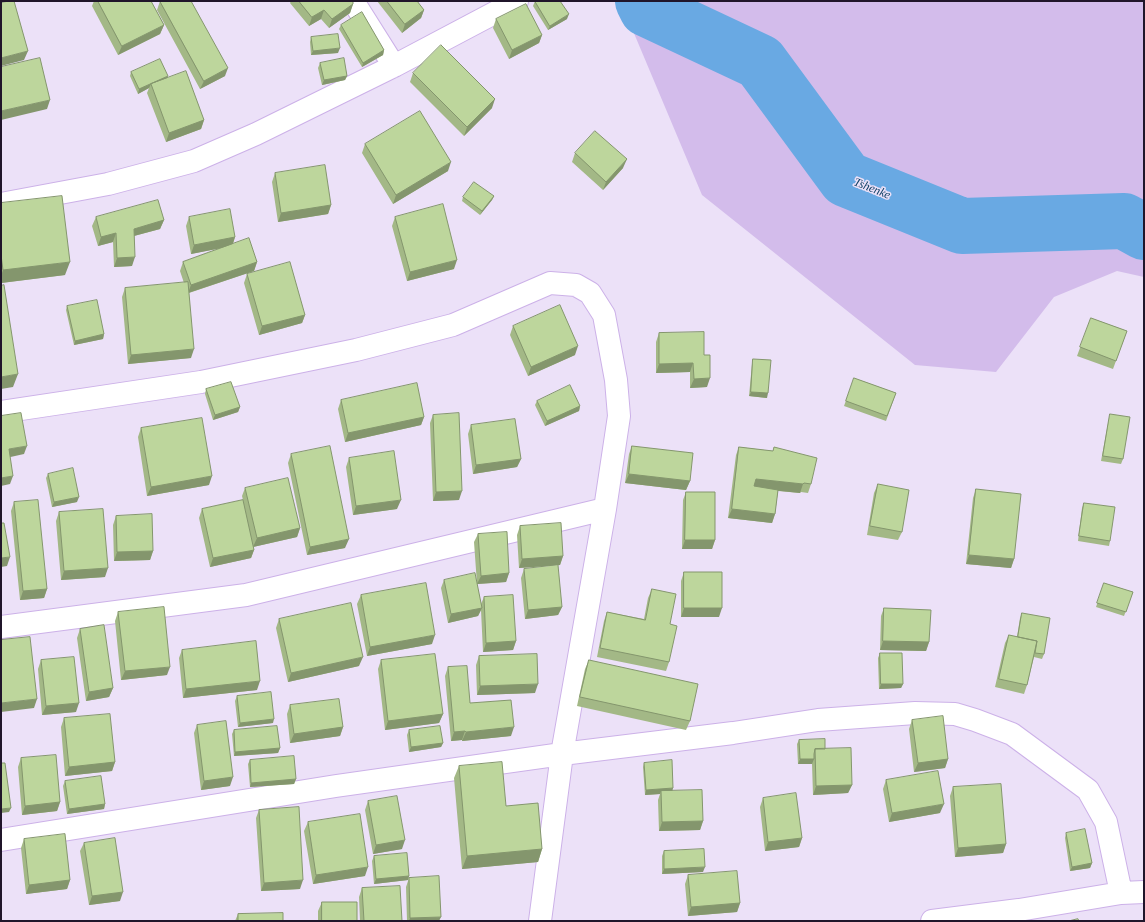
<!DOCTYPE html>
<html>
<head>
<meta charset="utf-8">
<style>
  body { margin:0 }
  #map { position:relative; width:1145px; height:922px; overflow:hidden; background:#ece1f8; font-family:Georgia,serif }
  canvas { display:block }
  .frame { position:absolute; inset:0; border:2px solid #20152a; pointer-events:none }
</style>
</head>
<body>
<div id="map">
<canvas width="1145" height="922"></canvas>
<div class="frame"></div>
</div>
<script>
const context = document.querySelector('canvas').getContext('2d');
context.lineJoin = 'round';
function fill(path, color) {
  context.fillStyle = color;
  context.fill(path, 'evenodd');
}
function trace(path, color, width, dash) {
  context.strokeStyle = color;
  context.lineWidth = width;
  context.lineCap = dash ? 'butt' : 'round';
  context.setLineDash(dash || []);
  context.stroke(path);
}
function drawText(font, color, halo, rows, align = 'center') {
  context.font = font + ' Georgia,serif';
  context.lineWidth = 3;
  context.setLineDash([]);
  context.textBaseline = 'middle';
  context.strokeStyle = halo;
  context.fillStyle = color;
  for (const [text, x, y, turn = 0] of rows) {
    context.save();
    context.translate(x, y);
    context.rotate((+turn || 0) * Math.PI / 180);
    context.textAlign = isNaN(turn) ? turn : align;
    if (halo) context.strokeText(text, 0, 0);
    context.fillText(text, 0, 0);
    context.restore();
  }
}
fill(new Path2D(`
  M625 1H1144V277L1117 271 1054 297 996 372 915 365 702 195 628 19Z`), '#d3bceb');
trace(new Path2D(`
  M643 1 647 9 760 62 846 179 962 226 1124 221 1144 232`), '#69a9e3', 56);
const minor = new Path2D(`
  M353 1 394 66
  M1 204 108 184 194 161 256 134 394 66 517 1
  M1 412 201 382 356 350 453 325 550 283 576 285 590 293 604 315 616 380 619 416 605 509 562 754 540 921
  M1 627 246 595 605 509
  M1 840 336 786 562 754 733 733 818 720 915 713 955 714 975 720 1012 734 1088 790 1106 822 1121 893
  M932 921 1019 910 1121 893 1144 892`);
trace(minor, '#ccb1e8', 24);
trace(minor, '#fff', 22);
fill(new Path2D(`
  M94 1H151L164 25 160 34 118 55 92 6Z
  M160 1 225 76 200 89 157 10Z
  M291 1H353V4L350 13 329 28 321 19 309 26 290 3Z
  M377 1H417L424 10 421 18 402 33Z
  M535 1 567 19 548 30 533 6Z
  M496 19 542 35 539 43 509 59 493 28Z
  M341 25 384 50 383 55 362 67 339 29Z
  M311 37 338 53 311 55 310 42Z
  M320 63 347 76 345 80 322 85 318 68Z
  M131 72 167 78 204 120 201 129 166 142 147 93 149 88 138 94 130 76Z
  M413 73 492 108 464 136 410 82Z
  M365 144 448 171 393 204 362 153Z
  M575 153 623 168 603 190 572 162Z
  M275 173 331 205 328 214 278 222 272 182Z
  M494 196 492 200 480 215 462 201 463 197Z
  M1 203 65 275 1 283Z
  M96 217 164 220 160 229 134 236 132 266 114 267 113 242 98 246 92 226Z
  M189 217 235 237 233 244 257 262 254 271 189 293 191 358 128 364 122 297 125 288 184 283 180 271 183 262 221 248 191 254 186 226Z
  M395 217 454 269 407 281 392 226Z
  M247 274 305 315 302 323 259 335 244 283Z
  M67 306 104 334 103 339 74 345 66 310Z
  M1091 318 1127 331 1113 369 1077 356Z
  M513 326 575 355 528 376 510 335Z
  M659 333 704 355 707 387 690 388V372L656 373V342Z
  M753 359 767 398 749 396 752 364Z
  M854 378 896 393 886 421 844 406Z
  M206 389 240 407 238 412 213 420 205 394Z
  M341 400 424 417 421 425 345 442 338 409Z
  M537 401 580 406 579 411 545 426 535 405Z
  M1110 414 1123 459 1121 464 1101 461 1109 418Z
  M433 415 459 500 433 501 430 423Z
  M471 425 521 459 517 467 473 474 468 434Z
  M141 428 209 485 147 496 138 437Z
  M632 446 690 481 686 490 625 483 629 454Z
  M739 447 773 451 774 447 811 484 808 493 801 492 800 493 778 491 775 514 772 523 728 518 736 455Z
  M291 454 345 548 307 555 288 463Z
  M349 458 397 509 353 515 346 467Z
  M48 474 77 502 52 507 46 478Z
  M878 484 902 532 898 540 867 535 874 493Z
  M245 488 300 528 297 537 253 547 254 550 251 558 210 567 199 518 202 509 243 500 242 496Z
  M976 489 1014 559 1011 568 966 564 973 498Z
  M686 492 715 540 712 549H682L683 500Z
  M14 502 47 589 44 598 20 600 11 511Z
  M1084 503 1110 541 1109 546 1078 541 1082 508Z
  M59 512 105 577 61 580 56 521Z
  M116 516 153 551 150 560 114 561 113 525Z
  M520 526 563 556 560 565 519 568 517 535Z
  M478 534 509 573 506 582 477 584 481 604 484 597 516 641 513 650 483 652 481 610 478 616 448 623 441 588 444 580 477 584 474 542Z
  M524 569 562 607 558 615 525 619 521 578Z
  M684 572 719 617H681V581Z
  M1104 583 1133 592 1124 616 1096 607Z
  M652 589 670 624 669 662 666 671 597 657 604 621 607 612 644 619 648 598Z
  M361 595 432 644 367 656 357 604Z
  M884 608 929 642 926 651 880 650 881 616Z
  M118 612 167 675 121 680 115 621Z
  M1022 613 1044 654 1042 659 1034 657 1027 685 1024 694 995 687 1005 643 1009 635 1017 637 1020 618Z
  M279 619 359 666 288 682 276 628Z
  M80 629 113 688 109 697 86 701 77 638Z
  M182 650 257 690 183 698 179 658Z
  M880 653 903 684 901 688 879 689 878 658Z
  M479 656 535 693 477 695 476 665Z
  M41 660 76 712 42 715 38 669Z
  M381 660 443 714 439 723 385 730 378 669Z
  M589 660 690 721 686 730 577 706 585 669Z
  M448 667 470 703 511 736 462 741V740L451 741 445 676Z
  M237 696 273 723 238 727 235 701Z
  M290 705 343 727 340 736 290 743 287 714Z
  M64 718 115 762 112 771 65 776 61 727Z
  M912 720 948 759 945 768 914 772 909 729Z
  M197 725 230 786 201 790 194 733Z
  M234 730 280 748 278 753 234 756 232 734Z
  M409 730 443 743 441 747 409 752 407 735Z
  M799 740 825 749 852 785 848 793 813 795 812 764H798L797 744Z
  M21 758 60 802 57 811 22 815 18 767Z
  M250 760 296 779 294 784 250 787 248 764Z
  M644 763 703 821 700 830 659 831 658 800 660 794 645 795 643 767Z
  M459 766 506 806 542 849 538 862 462 869 454 778Z
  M886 780 940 813 889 822 883 789Z
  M65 781 105 804 104 809 67 814 63 786Z
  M953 787 1006 844 1003 853 955 857 950 796Z
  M763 798 802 838 799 847 765 851 760 807Z
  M368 801 402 849 373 854 365 810Z
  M259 810 300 889 261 891 256 818Z
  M308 822 365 876 313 884 304 831Z
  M1066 833 1092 863 1090 868 1070 871 1065 838Z
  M24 839 70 880 67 889 26 894 21 848Z
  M84 843 120 901 89 905 80 851Z
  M664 851 703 872 662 874V856Z
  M374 856 409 876 408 880 374 884 372 861Z
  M688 875 740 903 737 912 688 916 685 884Z
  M409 878 439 921H407L406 887Z
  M362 888 402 921H360L359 897Z
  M322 902 357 921H318V911Z
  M238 914 283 921H235Z`), '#a3b886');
fill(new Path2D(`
  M353 4 350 13 329 28 332 19Z
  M324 10 321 19 309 26 312 17Z
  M424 10 421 18 402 33 405 24Z
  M569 14 567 19 548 30 550 26Z
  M164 25 160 34 118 55 122 46Z
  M542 35 539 43 509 59 512 50Z
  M340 48 338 53 311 55 313 51Z
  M384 50 383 55 362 67 363 63Z
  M28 51 24 60 1 66V58Z
  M228 68 225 76 200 89 204 81Z
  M168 76 166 81 151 84 149 88 138 94 139 89Z
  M347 76 345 80 322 85 324 80Z
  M495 99 492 108 464 136 467 127Z
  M50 100 47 109 1 120V111Z
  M204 120 201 129 166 142 169 133Z
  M627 159 623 168 603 190 606 182Z
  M451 162 448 171 393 204 396 195Z
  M494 196 492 200 480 215 482 211Z
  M331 205 328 214 278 222 281 213Z
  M164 220 160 229 130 237 134 229Z
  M116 233 113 242 98 246 101 237Z
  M235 237 232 246 191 254 194 245Z
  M135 257 132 266 114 267 117 258Z
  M457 260 454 269 407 281 410 272Z
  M70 262 65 275 1 283V276L3 270Z
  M257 262 254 271 188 293 191 285Z
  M305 315 302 323 259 335 262 326Z
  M104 334 103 339 74 345 75 341Z
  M578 346 575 355 528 376 531 367Z
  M194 349 191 358 128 364 131 355Z
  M693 363 690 372 656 373 659 364Z
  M18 374 13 387 1 389V377Z
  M710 378 707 387 690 388 694 379Z
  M751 392 768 393 767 398 749 396Z
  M580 406 579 411 545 426 547 421Z
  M240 407 238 412 213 420 215 415Z
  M424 417 421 425 345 442 348 433Z
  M27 446 24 454 6 458 9 449Z
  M521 459 517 467 473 474 476 465Z
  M629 474 690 481 686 490 625 483Z
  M13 476 10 484 1 486V478Z
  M212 476 209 485 147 496 151 487Z
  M756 479 803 484 800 493 752 488Z
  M462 491 459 500 433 501 436 492Z
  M79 497 77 502 52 507 54 502Z
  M401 500 397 509 353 515 356 506Z
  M732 509 775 514 772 523 728 518Z
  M300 528 297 537 253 547 257 538Z
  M349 539 345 548 307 555 310 547Z
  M685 540H715L712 549H682Z
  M254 550 251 558 210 567 213 558Z
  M153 551 150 560 114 561 117 552Z
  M969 555 1014 559 1011 568 966 564Z
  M563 556 560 565 519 568 522 559Z
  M10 557 7 566 1 567V558Z
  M108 568 105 577 61 580 64 571Z
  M509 573 506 582 477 584 481 576Z
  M47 589 44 598 20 600 23 591Z
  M562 607 558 615 525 619 528 610Z
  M482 608 478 616 448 623 451 614Z
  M684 608H722L719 617H681Z
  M435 635 432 644 367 656 370 647Z
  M516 641 513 650 483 652 486 643Z
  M883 641 929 642 926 651 880 650Z
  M363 657 359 666 288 682 291 673Z
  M170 667 167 675 121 680 125 671Z
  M260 681 257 690 183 698 186 689Z
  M538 684 535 693 477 695 480 686Z
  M881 684H903L901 688 879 689Z
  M113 688 109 697 86 701 89 692Z
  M37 699 34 708 1 712V703Z
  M79 703 76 712 42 715 46 706Z
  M443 714 439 723 385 730 388 721Z
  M274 719 273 723 238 727 240 723Z
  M343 727 340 736 290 743 294 734Z
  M514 727 511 736 462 741 466 732Z
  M465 731 462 740 451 741 454 732Z
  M443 743 441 747 409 752 411 747Z
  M280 748 278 753 234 756 235 752Z
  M800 759H814L812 764H798Z
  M948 759 945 768 914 772 918 763Z
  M115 762 112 771 65 776 69 767Z
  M233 777 230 786 201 790 204 781Z
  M296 779 294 784 250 787 251 783Z
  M852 785 848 793 813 795 816 786Z
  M673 788 672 793 661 791 660 794 645 795 646 790Z
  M60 802 57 811 22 815 25 806Z
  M105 804 104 809 67 814 69 809Z
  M944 804 940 813 889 822 892 813Z
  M11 808 9 812 1 813V809Z
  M703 821 700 830 659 831 662 822Z
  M802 838 799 847 765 851 768 842Z
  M405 840 402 849 373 854 376 845Z
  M1006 844 1003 853 955 857 958 848Z
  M542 849 538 862 462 869 467 856Z
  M1092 863 1090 868 1070 871 1072 867Z
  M368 867 365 876 313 884 316 875Z
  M705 867 703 872 662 874 664 869Z
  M409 876 408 880 374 884 376 879Z
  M70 880 67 889 26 894 29 885Z
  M303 880 300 889 261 891 264 883Z
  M123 892 120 901 89 905 92 896Z
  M740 903 737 912 688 916 691 907Z
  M441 917 439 921H409L410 918Z`), '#84966d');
const building = new Path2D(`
  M9 1H14L28 51 1 58V3Z
  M98 1H151L164 25 122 46Z
  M160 1H191L228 68 204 81Z
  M299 1H353V4L332 19 324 10 312 17Z
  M387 1H417L424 10 405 24Z
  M535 1H560L569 14 550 26Z
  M526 4 542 35 512 50 496 19Z
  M362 12 384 50 363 63 341 25Z
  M338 34 340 48 313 51 311 37Z
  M441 45 495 99 467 127 413 73Z
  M40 58 50 100 1 111V67Z
  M344 58 347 76 324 80 320 63Z
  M160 59 168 76 139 89 131 72Z
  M186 71 204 120 169 133 151 84Z
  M420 111 451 162 396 195 365 144Z
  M595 131 627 159 606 182 575 153Z
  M325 165 331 205 281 213 275 173Z
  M474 182 494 196 482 211 463 197Z
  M62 196 70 262 3 270 1 255V203Z
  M158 200 164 220 134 229 135 257 117 258 116 233 101 237 96 217Z
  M443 204 457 260 410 272 395 217Z
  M230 209 235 237 194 245 189 217Z
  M249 238 257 262 191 285 183 262Z
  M290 262 305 315 262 326 247 274Z
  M188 282 194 349 131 355 125 288Z
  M4 285 18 374 1 377V286Z
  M97 300 104 334 75 341 67 306Z
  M560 305 578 346 531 367 513 326Z
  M1091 318 1127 331 1116 361 1080 347Z
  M704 332V355H710V378L694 379 693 363 659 364V333Z
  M753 359 771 360 768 393 751 392Z
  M854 378 896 393 887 416 846 401Z
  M231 382 240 407 215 415 206 389Z
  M417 383 424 417 348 433 341 400Z
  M570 385 580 406 547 421 537 401Z
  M21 413 27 446 9 449 13 476 1 478V416Z
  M459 413 462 491 436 492 433 415Z
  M1110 414 1130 417 1123 459 1103 456Z
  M202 418 212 476 151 487 141 428Z
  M515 419 521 459 476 465 471 425Z
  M330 446 349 539 310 547 291 454Z
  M632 446 693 453 690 481 629 474Z
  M739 447 773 451 774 447 817 458 811 484 804 483 803 484 756 479 754 486 778 490 775 514 732 509Z
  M394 451 401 500 356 506 349 458Z
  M73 468 79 497 54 502 48 474Z
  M288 478 300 528 257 538 245 488Z
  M878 484 909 490 902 532 870 526Z
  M976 489 1021 494 1014 559 969 555Z
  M686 492H715V540H685Z
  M38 500 47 589 23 591 14 502Z
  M243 500 254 550 213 558 202 509Z
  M1084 503 1115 507 1110 541 1079 536Z
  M103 509 108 568 64 571 59 512Z
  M152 514 153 551 117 552 116 516Z
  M1 523H4L10 557 1 558Z
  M561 523 563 556 522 559 520 526Z
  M507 532 509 573 481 576 478 534Z
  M558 565 562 607 528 610 524 569Z
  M684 572H722V608H684Z
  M475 573 482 608 451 614 444 580Z
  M426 583 435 635 370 647 361 595Z
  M1104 583 1133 592 1126 612 1097 603Z
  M652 589 676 594 670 624 677 626 669 662 600 648 607 612 645 620Z
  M513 595 516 641 486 643 484 597Z
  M351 603 363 657 291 673 279 619Z
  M164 607 170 667 125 671 118 612Z
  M884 608 931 610 929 642 883 641Z
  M1022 613 1050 618 1044 654 1035 653 1037 641 1018 637Z
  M104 625 113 688 89 692 80 629Z
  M1009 635 1037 641 1027 685 999 679Z
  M30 637 37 699 1 703V640Z
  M256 641 260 681 186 689 182 650Z
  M880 653H902L903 684H881Z
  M435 654 443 714 388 721 381 660Z
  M537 654 538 684 480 686 479 656Z
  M74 657 79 703 46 706 41 660Z
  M589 660 698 684 690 721 580 697Z
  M467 666 470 703 511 700 514 727 466 732 465 731 454 732 448 667Z
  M271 692 274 719 240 723 237 696Z
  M339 699 343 727 294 734 290 705Z
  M110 714 115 762 69 767 64 718Z
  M943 716 948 759 918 763 912 720Z
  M226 721 233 777 204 781 197 725Z
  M277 726 280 748 235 752 234 730Z
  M440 726 443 743 411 747 409 730Z
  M825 739V749H815L814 754V759H800L799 740Z
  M851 748 852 785 816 786 815 749Z
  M56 755 60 802 25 806 21 758Z
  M294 756 296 779 251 783 250 760Z
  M672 760 673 788 646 790 644 763Z
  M502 762 506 806 538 803 542 849 467 856 459 766Z
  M1 763H5L11 808 1 809Z
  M938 771 944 804 892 813 886 780Z
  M101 776 105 804 69 809 65 781Z
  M1001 784 1006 844 958 848 953 787Z
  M702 790 703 821 662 822 661 791Z
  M796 793 802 838 768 842 763 798Z
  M397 796 405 840 376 845 368 801Z
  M299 807 303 880 264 883 259 810Z
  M360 814 368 867 316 875 308 822Z
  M1085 829 1092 863 1072 867 1066 833Z
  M65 834 70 880 29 885 24 839Z
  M115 838 123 892 92 896 84 843Z
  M704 849 705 867 664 869V851Z
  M407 853 409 876 376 879 374 856Z
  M737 871 740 903 691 907 688 875Z
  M439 876 441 917 410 918 409 878Z
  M400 886 402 921H364L362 888Z
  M322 902H357V921H322Z
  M283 913V921H238V914Z
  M1078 919 1079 921H1069Z`);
fill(building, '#bdd69c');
trace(building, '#84966d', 1);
drawText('italic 12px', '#073a5f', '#ece1f8', [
  ["Tshenke",872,189,22]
]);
</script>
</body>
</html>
